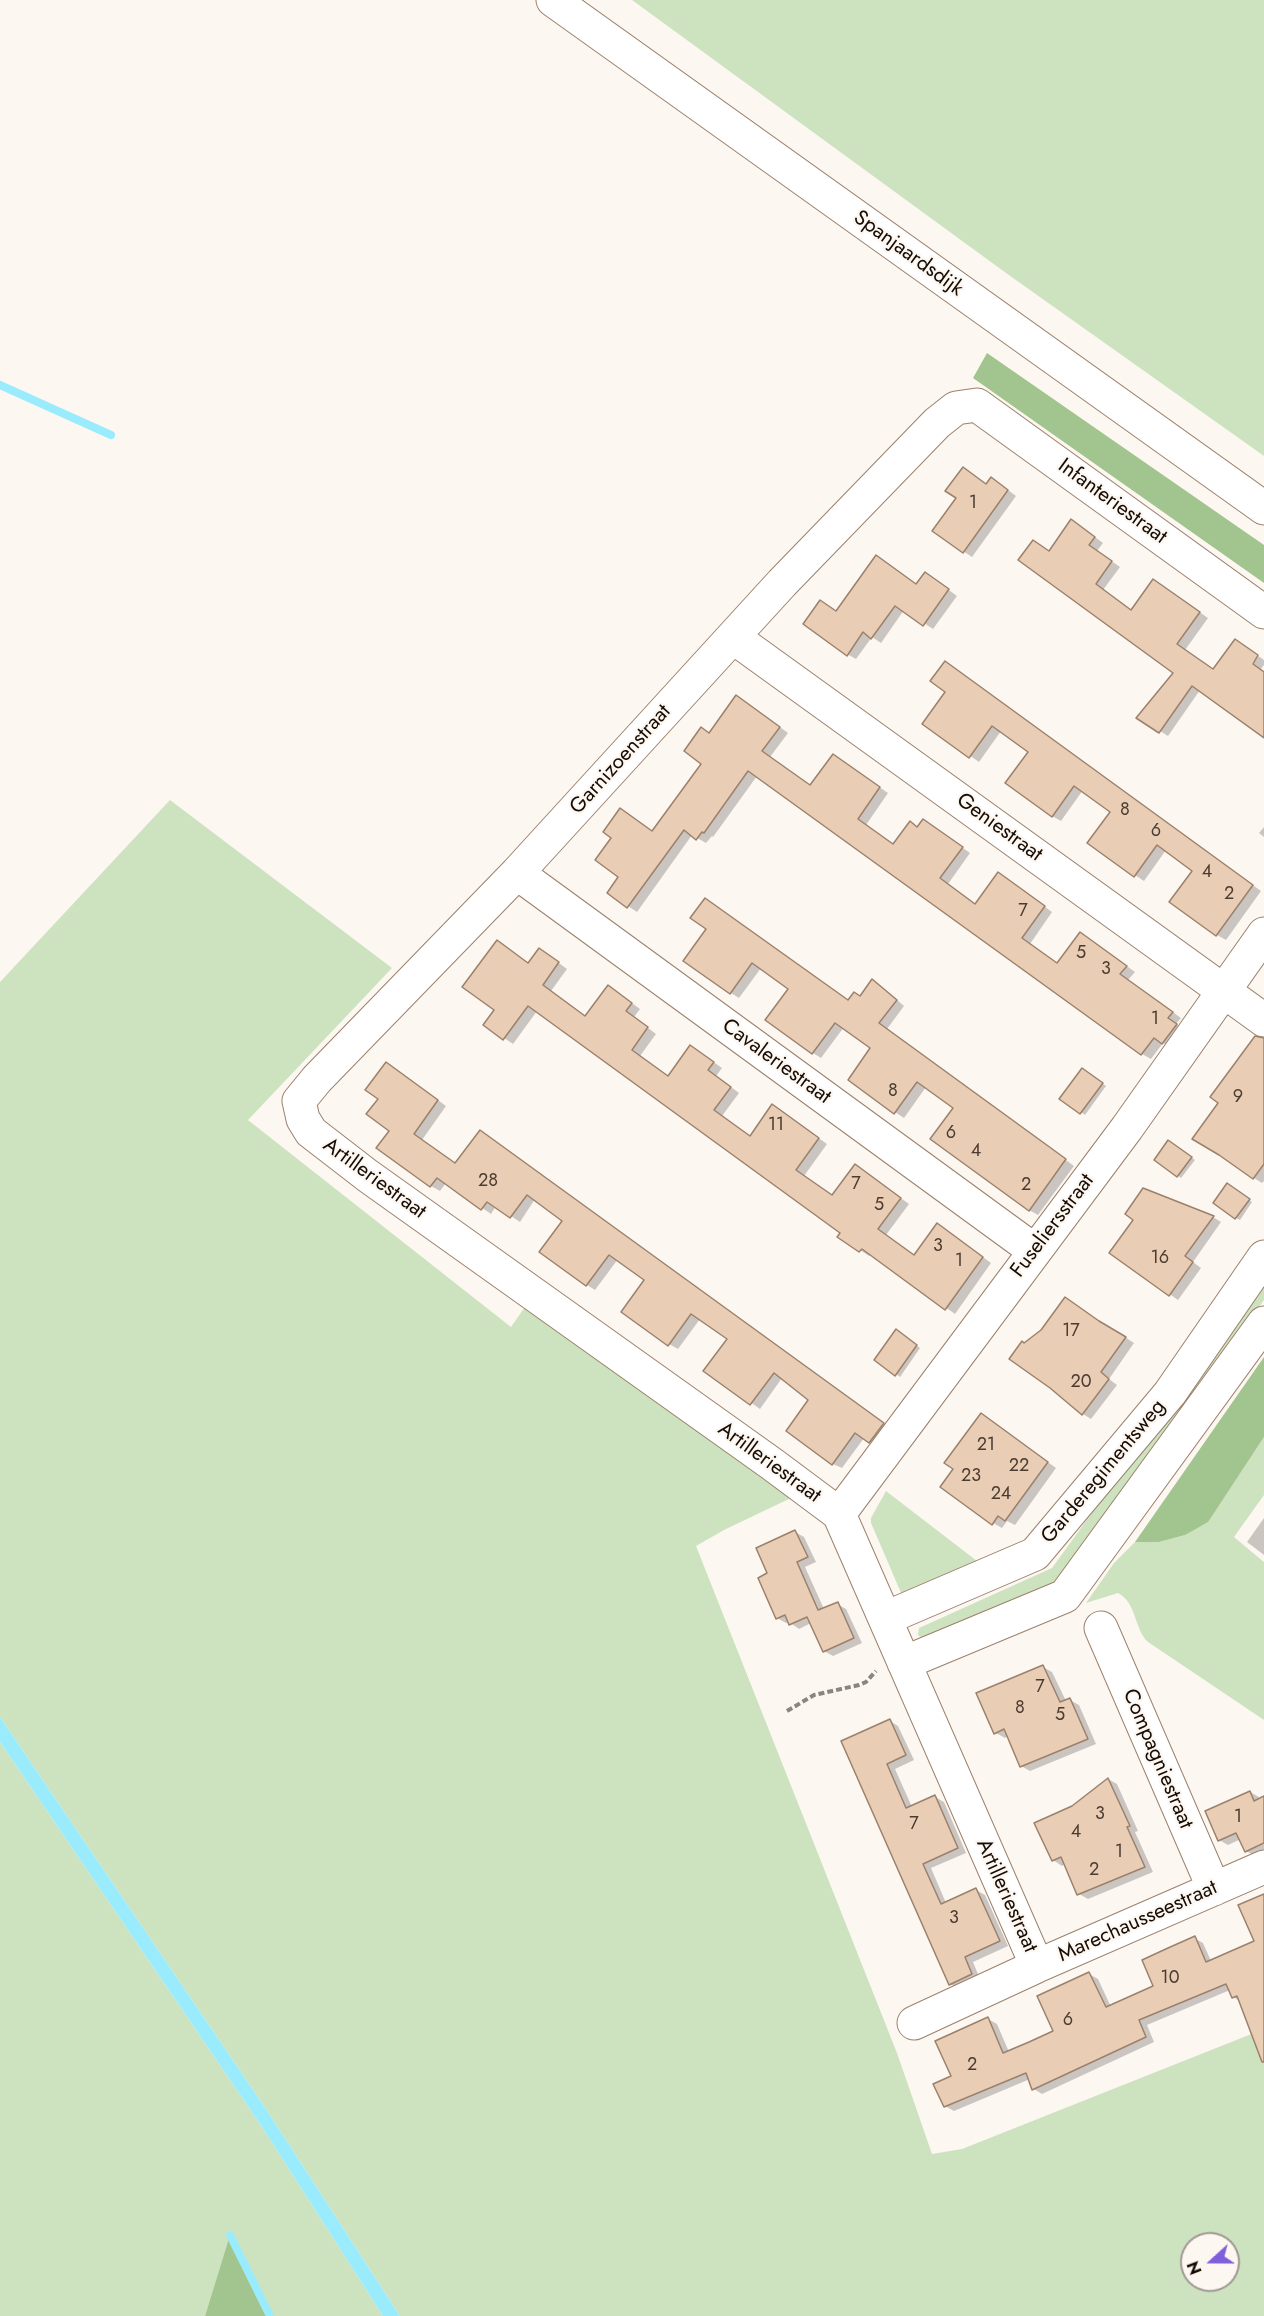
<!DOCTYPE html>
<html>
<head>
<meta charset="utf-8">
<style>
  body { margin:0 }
  #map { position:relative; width:1264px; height:2316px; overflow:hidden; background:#fdf7f2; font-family:Jost,sans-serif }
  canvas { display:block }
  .north { position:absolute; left:1180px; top:2232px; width:60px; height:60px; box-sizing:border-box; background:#fdf7f2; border:2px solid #a19993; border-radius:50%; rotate:249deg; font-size:16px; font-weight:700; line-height:24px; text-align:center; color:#160c05 }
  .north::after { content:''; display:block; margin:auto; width:21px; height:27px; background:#805fda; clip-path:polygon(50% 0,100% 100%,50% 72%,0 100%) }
</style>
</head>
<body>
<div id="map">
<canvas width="1264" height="2316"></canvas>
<div class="north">N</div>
</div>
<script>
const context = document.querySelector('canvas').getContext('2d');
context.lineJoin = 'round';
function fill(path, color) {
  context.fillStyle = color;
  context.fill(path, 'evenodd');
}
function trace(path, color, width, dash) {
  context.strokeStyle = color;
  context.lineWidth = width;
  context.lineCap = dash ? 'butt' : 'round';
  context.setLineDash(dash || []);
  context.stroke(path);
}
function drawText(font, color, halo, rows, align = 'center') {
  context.font = font + ' Jost,sans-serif';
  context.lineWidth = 4.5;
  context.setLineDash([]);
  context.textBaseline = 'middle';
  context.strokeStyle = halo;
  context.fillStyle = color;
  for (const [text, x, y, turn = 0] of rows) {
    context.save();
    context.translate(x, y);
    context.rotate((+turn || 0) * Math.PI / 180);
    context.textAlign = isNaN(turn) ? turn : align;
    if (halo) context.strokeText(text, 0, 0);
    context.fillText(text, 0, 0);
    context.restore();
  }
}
fill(new Path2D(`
  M632 0H1264V456L1006 273Z
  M170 800 392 968 248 1120 511 1327 527 1304 791 1498 724 1530 696 1546 897 2053 932 2154 962 2149 1264 2029V2316H400L266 2109 0 1717V982ZM1192 2244H1228V2280H1192Z
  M1264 1275V1300L1058 1581 923 1639 918 1635 919 1628 1052 1568Z
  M1264 1437V1495L1234 1537 1264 1562V1720L1148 1642C1134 1629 1137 1603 1118 1593L1086 1603 1114 1563 1135 1542H1159L1185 1535 1224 1497Z
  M886 1491 977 1561 902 1595 871 1523V1518Z
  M0 1742 262 2127 383 2316H270L230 2236 205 2316H0Z`), '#cde3c0');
fill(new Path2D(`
  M987 353 1264 545V583L973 378Z
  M1264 1357V1437L1208 1522 1185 1535 1159 1542H1135Z
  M230 2235 270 2316H205Z`), '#a2c48e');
fill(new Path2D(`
  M0 1717 266 2109 400 2316H383L262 2127 0 1742Z`), '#9aecfc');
fill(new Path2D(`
  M1000 484 1016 496 972 557 963 551 958 498 987 485Z
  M1080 526 1103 543 1097 551 1120 567 1103 590 1132 611 1162 586 1208 618 1185 650 1214 671 1244 646 1264 660V665L1260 670 1264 672V736L1200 690 1168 736 1160 731 1175 672 1050 552Z
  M934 579 957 596 933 629 904 610 881 643 872 637 856 659 847 654 837 612Z
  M954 668 1261 891 1226 940 1217 935 1194 871 1166 850 1144 881 1135 875 1112 811 1083 790 1061 821 1052 816 1030 751 1001 731 979 762 925 724 947 692Z
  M746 702 788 733 770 757 811 786 834 756 888 793 866 825 894 845 910 823 918 828 924 820 970 853 948 884 976 905 1007 879 1052 912 1030 944 1058 964 1089 939 1135 972 1128 980 1181 1018 1176 1024 1185 1030 1172 1048 1163 1043 1151 1059 1142 1054 757 776 713 837 712 836 706 843 692 835 637 912 628 906 653 832 703 763 710 734Z
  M1264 827V837L1259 833Z
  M706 900 849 1001 861 998 872 981 881 986 904 1006 887 1029 1074 1166 1038 1215 1029 1210 955 1108 926 1087 904 1118 895 1112 873 1048 844 1027 821 1058 813 1053 790 988 761 968 739 998 731 993 708 929Z
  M548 955 567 969 551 991 586 1017 617 992 640 1009 634 1017 656 1034 640 1056 669 1077 691 1046 722 1068 716 1076 739 1093 722 1116 751 1137 781 1111 827 1144 804 1176 833 1196 864 1171 909 1204 886 1235 915 1256 946 1230 991 1263 955 1314 871 1254 869 1256 839 1236 842 1233 537 1011 513 1044 485 1025 529 964Z
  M395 1069 446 1106 422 1140 456 1164 489 1137 891 1429 878 1447 864 1438 842 1468 833 1464 788 1431 811 1399 782 1378 760 1409 706 1371 729 1339 700 1319 678 1349 669 1344 646 1280 618 1259 595 1290 587 1285 564 1220 535 1199 520 1222 496 1206 491 1214 446 1183 440 1191 431 1186 378 1147 391 1131 380 1099Z
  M1086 1072 1106 1086 1085 1115 1081 1112Z
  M1264 1082V1181L1262 1183 1254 1178Z
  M1173 1144 1195 1160 1181 1178 1177 1175Z
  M1231 1187 1252 1202 1240 1220 1236 1218Z
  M1213 1217 1221 1222 1193 1262 1201 1268 1178 1300 1111 1253Z
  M1066 1299 1134 1343 1109 1379 1117 1385 1091 1419 1083 1414 1025 1345 1042 1331Z
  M901 1334 920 1348 900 1377 896 1374Z
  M990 1420 1056 1468 1015 1525 1007 1521 1002 1528 993 1523Z
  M1264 1518V1555L1247 1542Z
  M795 1532 804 1537 816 1562 805 1567 824 1609 837 1604 846 1609 862 1643 833 1656 824 1651 811 1623 799 1629 789 1622 786 1623 777 1618 769 1574Z
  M1043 1667 1052 1672 1066 1701 1070 1700 1079 1705 1096 1744 1030 1771 1021 1766 1008 1736 1005 1738 996 1733Z
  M890 1721 898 1726 914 1760 895 1769 912 1807 935 1797 944 1802 966 1853 931 1868 946 1903 976 1890 985 1895 1008 1946 973 1962 980 1979 959 1989 950 1984 843 1741Z
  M1108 1779 1117 1784 1138 1831 1135 1832 1153 1872 1088 1899 1079 1894 1065 1864 1062 1866 1053 1860 1073 1807Z
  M1250 1792 1259 1797 1264 1809V1852L1255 1856 1246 1851 1241 1839 1228 1845 1219 1840Z
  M1264 1896V2034L1240 2001 1233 1997 1230 1990 1147 2025 1154 2042 1042 2094 1034 2089 1030 2079 954 2111 945 2106 953 2077 988 2019 997 2024 1009 2052 1055 2031 1089 1974 1098 1979 1111 2007 1155 1986 1194 1938 1203 1943 1211 1961 1256 1942Z`), '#0003');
trace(new Path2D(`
  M0 385 111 435
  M230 2235 270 2316`), '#9aecfc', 8);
const building = new Path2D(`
  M963 467 986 484 991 477 1008 490 963 553 932 531 956 498 945 491Z
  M1071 519 1095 537 1089 545 1112 561 1096 584 1131 610 1153 579 1200 612 1177 644 1213 669 1235 639 1258 655 1253 664 1264 672V738L1192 686 1159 733 1136 718 1173 673 1018 560 1033 540 1049 551Z
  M876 555 916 584 925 572 949 589 923 626 895 606 871 639 863 632 847 656 803 624 820 600 836 611Z
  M945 661 1253 885 1216 936 1169 902 1192 871 1157 845 1134 877 1087 843 1110 812 1074 786 1052 817 1005 783 1028 752 992 726 969 758 922 724 945 692 930 681Z
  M736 695 780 727 762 751 810 785 833 754 880 787 858 819 893 844 910 821 917 827 923 819 963 847 940 878 975 904 998 872 1045 906 1022 938 1057 963 1080 932 1127 966 1120 974 1173 1012 1168 1018 1177 1024 1162 1044 1154 1038 1141 1055 748 771 704 833 702 832 696 840 684 830 627 908 607 893 618 877 595 860 611 838 603 832 620 808 652 831 701 764 684 751 701 727 709 733Z
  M705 898 848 1000 854 992 860 996 872 979 897 1000 879 1023 1066 1159 1029 1211 930 1139 953 1108 917 1082 894 1114 848 1080 870 1048 835 1023 812 1054 765 1020 788 989 752 963 730 994 683 961 706 929 690 918Z
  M497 940 528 963 539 948 559 962 543 985 585 1016 608 985 632 1003 626 1011 648 1027 632 1050 668 1076 690 1045 714 1062 708 1070 731 1087 714 1110 750 1136 772 1104 819 1138 796 1170 832 1195 855 1164 901 1198 878 1229 914 1255 937 1223 983 1257 945 1310 862 1249 859 1252 837 1237 840 1233 528 1006 503 1040 483 1025 494 1010 462 987Z
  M1255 1036 1264 1038V1164L1253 1179 1219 1155 1192 1139 1218 1103 1210 1097Z
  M386 1062 438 1100 414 1134 455 1163 480 1130 884 1423 869 1443 855 1433 832 1465 786 1431 808 1400 774 1373 750 1405 703 1371 727 1339 691 1314 668 1346 621 1312 644 1280 609 1255 586 1286 539 1252 562 1221 527 1195 510 1218 487 1202 481 1210 437 1178 430 1187 376 1148 389 1131 366 1114 378 1099 365 1090Z
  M1082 1068 1103 1083 1080 1114 1059 1099Z
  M1168 1140 1192 1157 1177 1177 1154 1160Z
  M1227 1183 1250 1199 1235 1219 1213 1203Z
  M1143 1188 1214 1216 1185 1256 1193 1262 1169 1296 1109 1253 1133 1220 1125 1214Z
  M1065 1297 1099 1321 1126 1337 1101 1372 1109 1379 1082 1415 1050 1388 1009 1359 1022 1341 1024 1343 1041 1330Z
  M896 1329 917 1345 895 1376 874 1360Z
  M981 1413 1048 1462 1005 1521 998 1516 992 1525 940 1487 953 1469 944 1463Z
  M795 1530 808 1557 797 1562 818 1610 838 1602 854 1638 823 1652 807 1617 789 1625 785 1615 776 1619 758 1578 767 1573 756 1548Z
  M1043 1665 1060 1702 1070 1698 1088 1739 1020 1767 1004 1729 994 1734 976 1693Z
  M890 1719 906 1755 887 1764 906 1808 935 1795 958 1848 923 1864 941 1904 976 1888 1000 1941 965 1957 972 1974 949 1985 841 1741Z
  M1108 1778 1130 1826 1127 1827 1145 1867 1077 1895 1061 1857 1052 1861 1034 1823 1072 1806Z
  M1250 1791 1254 1801 1264 1796V1843L1245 1852 1236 1833 1218 1841 1205 1811Z
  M1264 1894V2062H1262L1237 1996 1232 1998 1226 1984 1139 2020 1146 2037 1032 2090 1026 2073 944 2107 933 2084 951 2076 935 2041 988 2017 1003 2053 1029 2042 1053 2031 1037 1996 1089 1972 1106 2007 1153 1986 1142 1960 1168 1948 1195 1936 1206 1962 1254 1941 1238 1905Z`);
fill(building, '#eacdb5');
trace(building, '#9b816b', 1.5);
const minor = new Path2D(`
  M733 637 1264 1020
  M517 873 1035 1251
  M839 1514 1127 1128 1264 934
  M886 1618 1035 1554 1170 1393 1264 1257
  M1101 1628 1214 1889
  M904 1663 1065 1596 1264 1323
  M1037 1966 839 1514 772 1464 368 1176 311 1132 303 1119 299 1101 317 1079 517 873 782 583 937 423 956 408 977 405 1264 612
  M914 2023 1037 1966 1264 1867`);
const tertiary = new Path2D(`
  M553 0 1264 508`);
trace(minor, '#9c816b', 35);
trace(tertiary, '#9c816b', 35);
trace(new Path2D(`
  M787 1711 814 1695 859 1685 866 1682 876 1671`), '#8c847e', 4, [6, 3]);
trace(minor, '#fff', 33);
trace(tertiary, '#fff', 33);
drawText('18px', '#4b3c31', null, [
  ["1",973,504],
  ["8",1125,811],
  ["6",1156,832],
  ["4",1207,873],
  ["2",1229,895],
  ["7",1023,912],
  ["5",1081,954],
  ["3",1106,970],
  ["1",1155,1020],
  ["8",893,1092],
  ["9",1238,1098],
  ["11",776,1126],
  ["6",951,1134],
  ["4",976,1152],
  ["28",488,1182],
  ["7",856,1185],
  ["2",1026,1186],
  ["5",879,1206],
  ["3",938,1247],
  ["16",1160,1259],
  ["1",959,1262],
  ["17",1071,1332],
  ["20",1081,1383],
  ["21",986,1446],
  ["22",1019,1467],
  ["23",971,1477],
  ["24",1001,1495],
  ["7",1040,1688],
  ["8",1020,1709],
  ["5",1060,1716],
  ["3",1100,1815],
  ["1",1238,1818],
  ["7",914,1825],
  ["4",1076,1833],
  ["1",1119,1853],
  ["2",1094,1871],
  ["3",954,1919],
  ["10",1170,1979],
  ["6",1068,2021],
  ["2",972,2066]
]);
drawText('21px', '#160c05', '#fdf7f2', [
  ["Spanjaardsdijk",908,254,36],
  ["Infanteriestraat",1112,502,36],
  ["Garnizoenstraat",621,760,-48],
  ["Geniestraat",999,828,36],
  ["Cavaleriestraat",776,1062,36],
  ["Artilleriestraat",374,1179,36],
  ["Fuseliersstraat",1053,1226,-53],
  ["Artilleriestraat",769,1463,36],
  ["Garderegimentsweg",1104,1472,-50],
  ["Compagniestraat",1157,1759,67],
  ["Artilleriestraat",1006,1896,66],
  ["Marechausseestraat",1138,1922,-24]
]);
</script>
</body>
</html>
